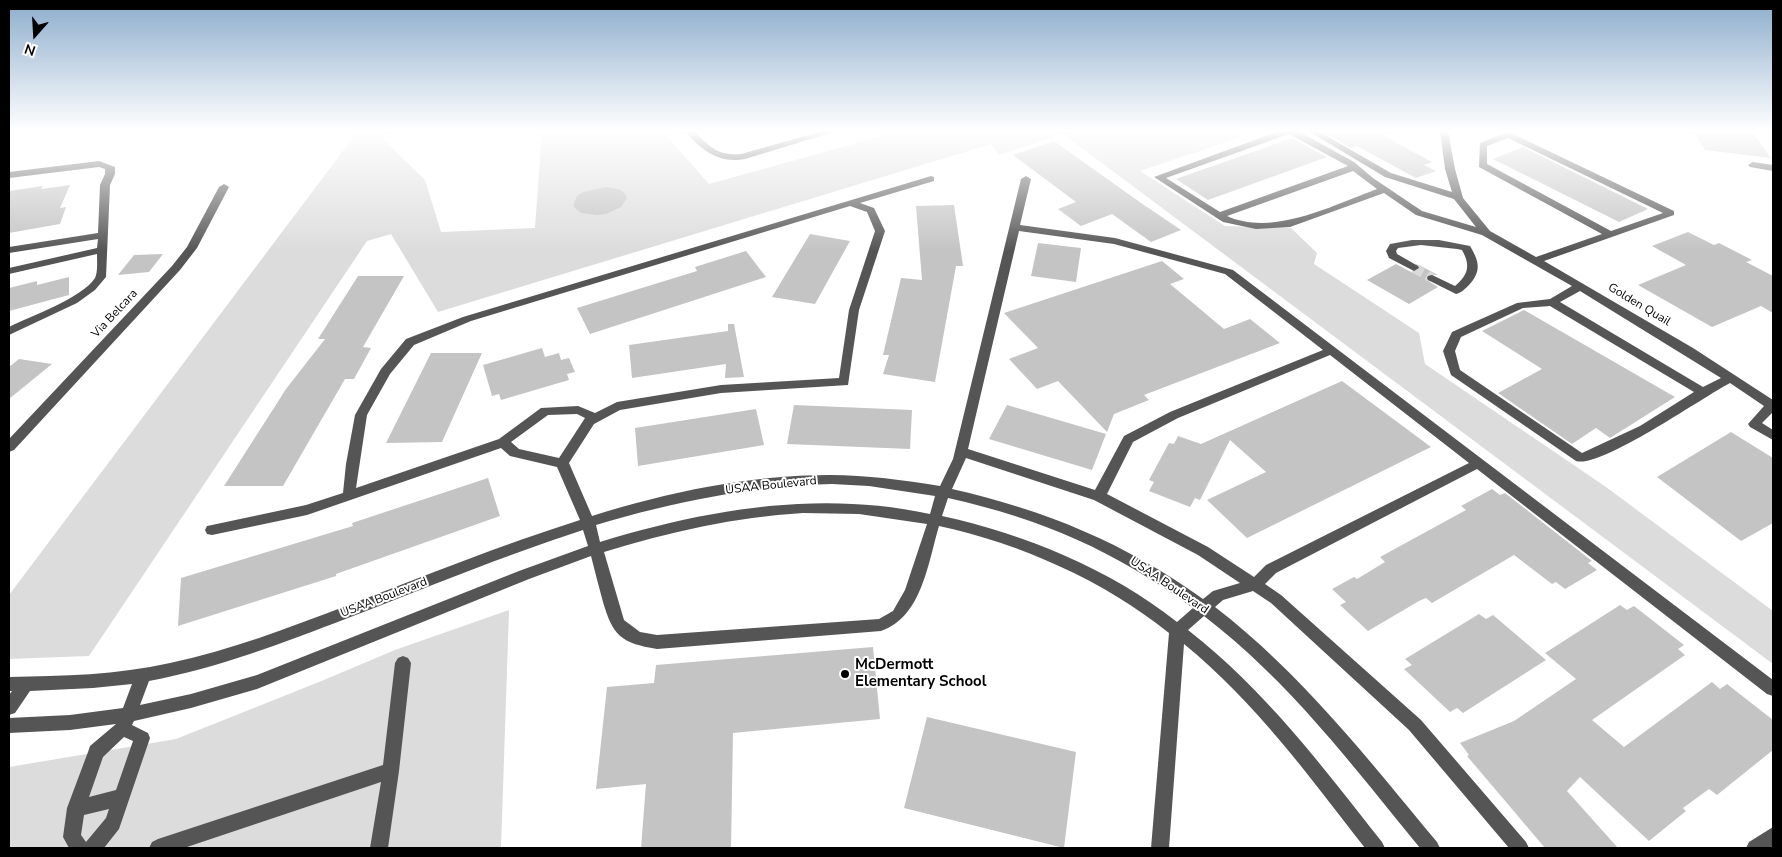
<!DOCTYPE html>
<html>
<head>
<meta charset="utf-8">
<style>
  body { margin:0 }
  #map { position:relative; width:1782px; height:857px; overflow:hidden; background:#fff; font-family:"Nunito Sans",sans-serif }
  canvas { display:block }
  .frame { position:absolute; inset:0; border:10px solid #000; pointer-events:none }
  .north { position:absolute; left:10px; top:10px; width:50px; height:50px; -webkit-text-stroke:4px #fff; paint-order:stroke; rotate:199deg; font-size:14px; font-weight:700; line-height:20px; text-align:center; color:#000 }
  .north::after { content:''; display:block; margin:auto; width:18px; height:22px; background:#000; clip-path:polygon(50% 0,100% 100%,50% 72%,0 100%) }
</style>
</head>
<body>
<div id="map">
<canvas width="1782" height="857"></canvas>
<div class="frame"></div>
<div class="north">N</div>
</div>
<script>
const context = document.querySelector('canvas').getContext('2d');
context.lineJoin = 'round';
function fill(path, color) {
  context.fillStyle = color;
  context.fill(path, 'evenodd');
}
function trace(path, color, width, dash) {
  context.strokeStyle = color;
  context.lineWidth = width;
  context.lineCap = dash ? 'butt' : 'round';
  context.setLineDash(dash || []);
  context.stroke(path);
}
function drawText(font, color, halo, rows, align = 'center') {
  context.font = font + ' "Nunito Sans",sans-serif';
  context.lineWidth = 4;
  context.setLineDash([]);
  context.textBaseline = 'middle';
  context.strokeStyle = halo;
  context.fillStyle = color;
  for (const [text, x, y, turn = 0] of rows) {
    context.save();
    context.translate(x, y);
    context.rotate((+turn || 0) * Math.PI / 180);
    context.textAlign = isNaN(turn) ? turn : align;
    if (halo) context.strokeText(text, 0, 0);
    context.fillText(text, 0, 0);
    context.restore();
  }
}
fill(new Path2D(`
  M358 131H389L382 138 425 180 441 232 535 228 542 131H662L709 184 900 131H1232L1241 137 1140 171 1225 226 1291 228 1317 253 1314 264 1419 333 1425 364 1606 487 1773 611V664L1063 134 999 155 991 144 438 312 391 234 367 241 89 656 9 659V595Z
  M509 610 501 848H9V767L176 739 319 682 395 650Z`), '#dcdcdc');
fill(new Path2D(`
  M1322 131H1391L1392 133 1384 136 1432 162 1424 165 1436 171 1416 178 1357 146 1351 148Z
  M1693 131H1752L1771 158 1705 150Z
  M1292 138 1327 157 1208 200 1176 179Z
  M1054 141 1141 203 1181 230 1151 242 1112 214 1081 226 1058 209 1076 202 1013 155Z
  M1523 147 1648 209 1619 222 1493 159Z
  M70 185 60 208 66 207 60 224 9 233V191L43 186 41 189Z
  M607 187 621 190 625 194 627 198 621 207 606 214 597 215 581 213 573 206 577 196 583 192Z
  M954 205 963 266H956L935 382 883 374 889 355H883L901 278 922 280 916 206Z
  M1688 232 1714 245 1719 243 1752 260 1746 262 1773 276V313L1761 306 1712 327 1638 285 1686 265 1652 246Z
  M810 234 850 241 815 304 772 297Z
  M1038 243 1081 248 1076 282 1031 276Z
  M746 251 766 277 590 334 577 308 697 271 695 267Z
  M163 254 149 272 118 275 134 255Z
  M1162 261 1184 279 1170 284 1224 329 1250 319 1280 343 1144 395 1149 400 1114 414 1107 432 1058 381 1037 389 1009 359 1038 348 1004 313Z
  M1396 264 1413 273 1421 269 1419 265 1438 275 1428 274 1425 279 1438 287 1409 304 1367 280Z
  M358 276H404L363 347 371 348 354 379H345L283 486H224L286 389 325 339H318Z
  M69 277V295L9 311V288L37 281V285Z
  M1524 310 1675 397 1610 438 1596 428 1572 444 1498 393 1542 369 1482 331Z
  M728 324H734L744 377 725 378 726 364 632 378 629 345 728 331Z
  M542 348 545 357 559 353 561 360 569 358 575 372 567 374 569 380 501 400 499 394 492 396 483 365Z
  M431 353H482L442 442 386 443Z
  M19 359 52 364 9 399V367Z
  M1342 381 1431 447 1247 538 1207 500 1266 472 1230 440 1200 500 1195 498 1190 507 1149 491 1154 482 1149 480 1169 443 1174 444 1178 436 1201 444Z
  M794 405 912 410 910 449 787 444Z
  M1007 405 1106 434 1092 470 989 439Z
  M756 409 764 445 638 466 635 428Z
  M1731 432 1773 458V523L1741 541 1657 477Z
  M488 478 500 516 336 574V576L178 626 181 578 353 526 352 523Z
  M1492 489 1500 495 1505 493 1592 561 1588 563 1597 570 1565 589 1556 582 1552 584 1514 555 1432 603 1426 598 1419 601 1368 631 1340 605 1346 602 1332 589 1354 577 1357 579 1385 562 1380 557 1466 510 1461 506Z
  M1620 605 1627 610 1634 606 1684 645 1678 649 1685 655 1592 720 1624 747 1712 682 1720 689 1727 684 1773 720V750L1717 795 1709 789 1683 808 1686 811 1649 841 1580 777 1567 791 1618 848H1545L1467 756 1469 755 1460 743 1514 721 1576 679 1545 653Z
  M1479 614 1486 619 1493 615 1546 660 1463 713 1457 708 1450 712 1404 669 1412 665 1405 659Z
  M873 647 880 719 733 733 731 848H641L646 784 596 789 607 687 654 683 656 665Z
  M927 717 1076 752 1064 848 904 808Z`), '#c4c4c4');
trace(new Path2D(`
  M1414 268 1432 278`), '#d9d9d9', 10, [10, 5]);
fill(new Path2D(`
  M685 131H694C710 147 718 156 741 154L823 131H837L745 159C719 164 701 150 685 131Z
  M1279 131H1298L1354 162 1373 178 1422 211 1476 227 1454 199 1385 177 1308 131H1318L1391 173 1452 192 1445 169 1440 131H1448L1455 169 1463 198 1490 231 1536 257 1602 234 1479 167 1480 143 1505 133H1511L1674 211V215L1544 261 1693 348 1773 400V412L1762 423 1773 430V440L1750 427 1748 424 1764 406 1730 383C1703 397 1600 469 1576 461L1451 375 1443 351 1452 332 1517 303 1550 299 1572 286 1482 235 1416 215 1384 193 1290 227 1256 229 1223 222 1154 177ZM1289 134 1348 166 1220 212 1166 178ZM1508 138 1663 213 1611 231 1487 164V146ZM1353 171 1377 189C1333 205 1273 237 1227 216ZM1580 291 1721 378 1703 387 1560 302ZM1550 306 1694 392 1640 426 1582 453 1460 370 1455 351 1461 337 1523 308Z
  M99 161 115 167V174L110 185 106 277 95 290 77 303 9 335V327C31 316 82 298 95 278 98 272 97 261 97 254L9 274V268L97 248 98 239 9 253V247L98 233 100 185 105 174V169L99 167 9 178V172Z
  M1753 162 1773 165V171L1750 167 1748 165Z
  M931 176 934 177V181L860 203 874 208 885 231 859 310 848 385 721 393 620 410 594 424 569 463 592 516C669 492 749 475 830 475 867 475 903 480 940 486L953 459 1021 179 1026 176 1031 179 1020 225 1115 238 1233 270 1773 680V696L1767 694 1477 469 1276 573 1265 584 1281 595 1421 720 1526 842 1529 848H1509L1409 730 1271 603 1253 591 1223 600 1215 607C1301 673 1368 759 1437 842L1440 848H1420C1353 766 1289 681 1204 616L1188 630C1265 690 1322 766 1382 842L1385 848H1365C1309 776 1255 702 1184 644L1169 848H1151L1169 633C1103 580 1021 544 939 526 928 563 922 617 881 631L657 649C621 643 613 636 603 602 599 587 595 572 591 556L529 579 257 689 191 708 134 721 132 725 148 733 150 738 119 829 104 848H69L63 837 67 808 88 752 90 746 116 724 70 730 9 733V718L70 715 123 708 132 684 93 688 30 691 15 713 9 715V695L12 691H9V677C63 676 117 675 170 663 231 650 288 628 346 606 424 576 501 545 580 520L557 467 510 456 501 448 307 515 212 535 207 534 205 530 207 526 212 525 306 505 343 493 346 464 355 415 381 369 406 339 463 317ZM850 206 867 212 875 231 849 310 839 378 721 385 617 402 595 413 578 406 541 408 499 439 356 488 367 415 390 374 414 345 471 321ZM1019 231 1114 244 1225 274 1323 350 1170 412 1124 436 1095 490 968 449ZM1330 355 1469 463 1266 565 1254 577 1208 547 1107 494 1133 442 1178 418ZM577 414 585 418 559 458 519 449 511 442 548 415ZM966 458 1094 500 1198 555 1240 583 1213 591 1203 599C1125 543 1045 510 952 489ZM832 484 869 486 935 496 930 514C820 490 707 509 600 542L596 525C673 502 751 486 832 484ZM948 498C1042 519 1115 551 1193 608L1177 622C1110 569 1025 534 942 516ZM803 513 859 514 927 524 905 590 893 611 879 619 657 635 640 632 624 620 604 552C669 532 735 517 803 513ZM583 530 588 546 519 571 257 675 191 694 140 705 149 681C218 668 283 643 348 618 426 588 503 556 583 530ZM124 737 133 741 116 790 89 797 103 757ZM109 809 106 818 86 842 81 835 84 815Z
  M224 184 229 187 197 248 180 270 14 450 9 452V439L172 266 187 247 219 187Z
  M1412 240H1439L1470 246C1479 261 1482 271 1469 285 1465 289 1461 293 1456 294L1428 280 1427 278 1428 276 1432 275 1455 286C1468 275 1471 266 1462 250L1457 249 1421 245 1398 248 1396 251 1397 254 1418 266 1419 268 1414 271 1389 258 1386 251 1390 244Z
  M403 656 408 658 411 663 399 771 388 848H370L381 782 184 848H149L152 842 158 839 383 765 395 663 398 658Z
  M1773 827V846L1770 848H1746L1749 842Z`), '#555');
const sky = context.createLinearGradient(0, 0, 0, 251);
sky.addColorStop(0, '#8cadcc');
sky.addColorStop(0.52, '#fff');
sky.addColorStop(1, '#ffffff00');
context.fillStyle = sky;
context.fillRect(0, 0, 1782, 251);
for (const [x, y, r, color] of [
  [845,674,5,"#000"]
]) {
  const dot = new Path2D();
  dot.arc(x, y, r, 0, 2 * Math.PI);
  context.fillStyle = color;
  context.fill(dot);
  trace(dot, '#fff', 2);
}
drawText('12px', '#000', '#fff', [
  ["Golden Quail",1639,305,31],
  ["Via Belcara",115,314,-47],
  ["USAA Boulevard",771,486,-6],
  ["USAA Boulevard",1169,586,34],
  ["USAA Boulevard",384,598,-21]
]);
drawText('bold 15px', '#000', '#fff', [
  ["McDermott",855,665],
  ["Elementary School",855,682]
], 'left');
</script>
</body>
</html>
